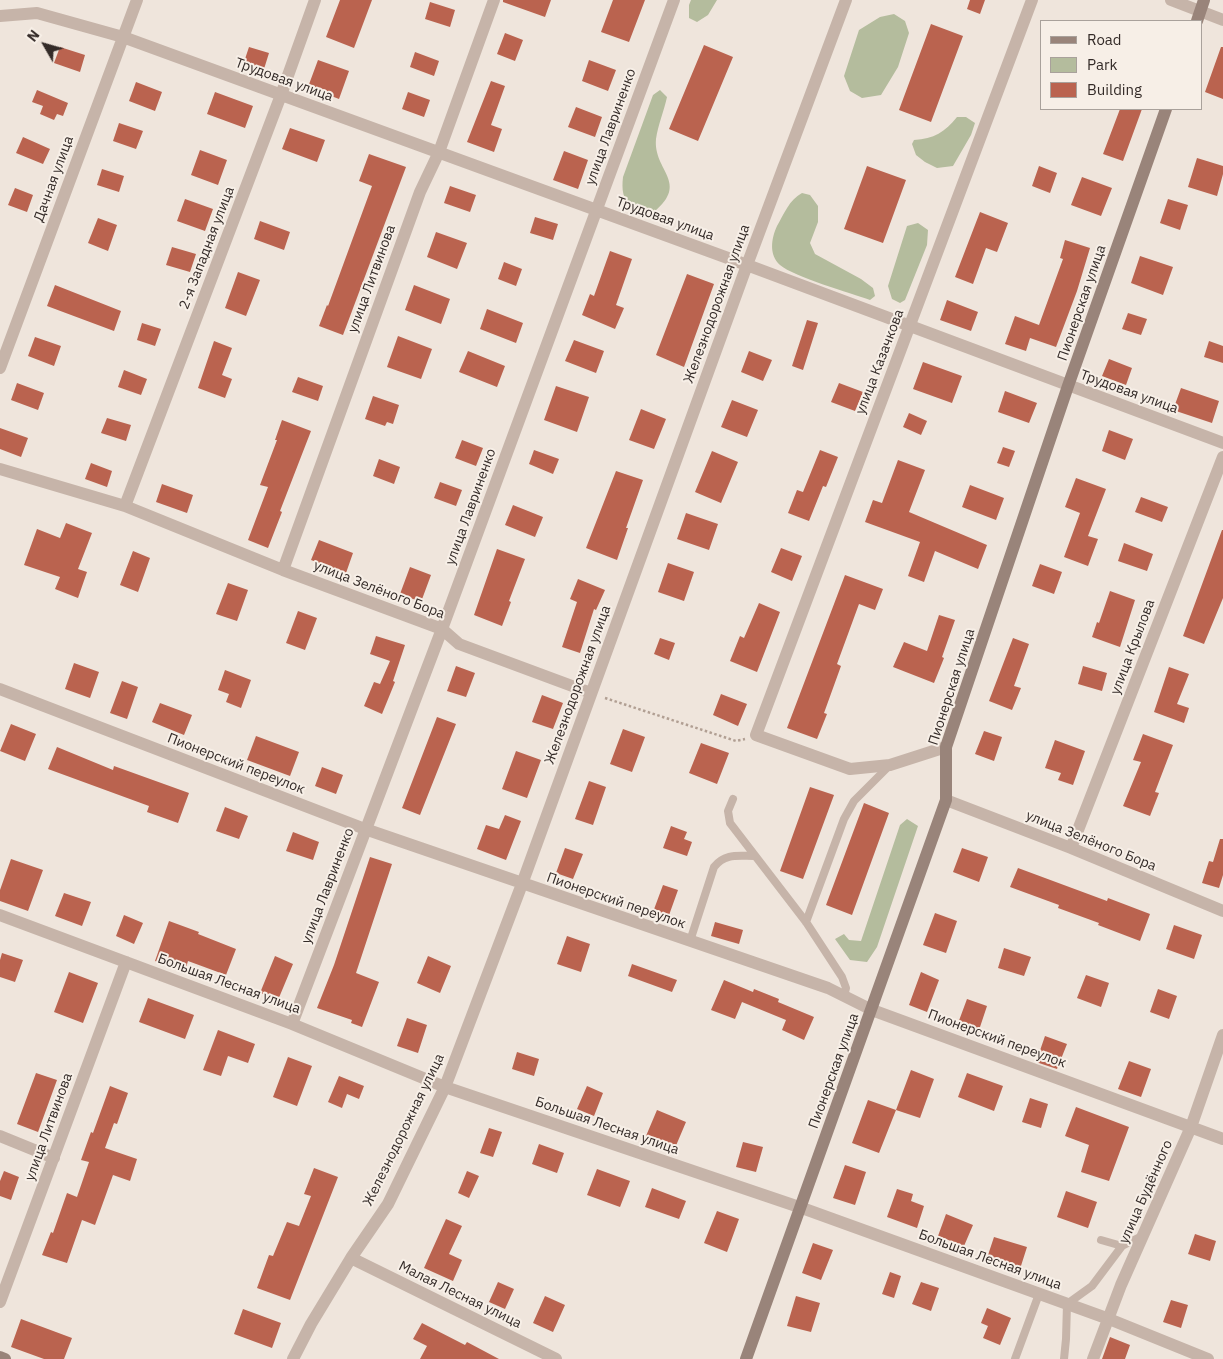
<!DOCTYPE html>
<html>
<head>
<meta charset="utf-8">
<style>
  body { margin:0 }
  #map { position:relative; width:1223px; height:1359px; overflow:hidden; background:#efe5dc; font-family:"IBM Plex Sans",sans-serif }
  canvas { display:block }
  .legend { position:absolute; left:1040px; top:20px; width:162px; height:90px; box-sizing:border-box; background:#f7efe7; border:1px solid #a9a19b; margin:0; padding:6px 9px; list-style:none; font-size:15px; color:#342b28 }
  .legend li { display:flex; align-items:center; gap:10px; height:25px }
  .legend b { width:25px; border:1px solid #a9a19b }
  .north { position:absolute; left:20px; top:20px; width:50px; height:50px; -webkit-text-stroke:4px #f7efe7; paint-order:stroke; rotate:308deg; font-size:14px; font-weight:700; line-height:20px; text-align:center; color:#342b28 }
  .north::after { content:''; display:block; margin:auto; width:18px; height:22px; background:#342b28; clip-path:polygon(50% 0,100% 100%,50% 72%,0 100%) }
</style>
</head>
<body>
<div id="map">
<canvas width="1223" height="1359"></canvas>
<ul class="legend">
<li><b style="height:6px;background:#99847a"></b>Road</li>
<li><b style="height:14px;background:#b4bc9d"></b>Park</li>
<li><b style="height:14px;background:#ba634f"></b>Building</li>
</ul>
<div class="north">N</div>
</div>
<script>
const context = document.querySelector('canvas').getContext('2d');
context.lineJoin = 'round';
function fill(path, color) {
  context.fillStyle = color;
  context.fill(path, 'evenodd');
}
function trace(path, color, width, dash) {
  context.strokeStyle = color;
  context.lineWidth = width;
  context.lineCap = dash ? 'butt' : 'round';
  context.setLineDash(dash || []);
  context.stroke(path);
}
function drawText(font, color, halo, rows, align = 'center') {
  context.font = font + ' "IBM Plex Sans",sans-serif';
  context.lineWidth = 4;
  context.setLineDash([]);
  context.textBaseline = 'middle';
  context.strokeStyle = halo;
  context.fillStyle = color;
  for (const [text, x, y, turn = 0] of rows) {
    context.save();
    context.translate(x, y);
    context.rotate((+turn || 0) * Math.PI / 180);
    context.textAlign = isNaN(turn) ? turn : align;
    if (halo) context.strokeText(text, 0, 0);
    context.fillText(text, 0, 0);
    context.restore();
  }
}
fill(new Path2D(`
  M691 0H717L708 15 697 22 689 18V5Z
  M894 14 905 21 909 33 898 67 881 95 862 98 850 91 844 76 859 30 880 17Z
  M660 90 667 97C664 111 658 125 656 139 653 171 690 182 654 212 630 209 620 203 623 177L653 95Z
  M957 117H966L975 123 971 135 953 166 937 168 925 162 916 155 912 144 914 140C934 139 945 132 957 117Z
  M802 193 810 195 818 206V222L810 243 815 254 861 279 873 288 875 296 870 300C851 293 794 277 780 265 769 255 771 239 777 226 784 214 789 200 802 193Z
  M918 223 928 230 927 245 905 300 900 303 892 299 888 286 907 226Z
  M907 819 918 826 877 947 867 962 850 960 835 939 844 934 849 940 861 941 900 825Z`), '#b4bc9d');
fill(new Path2D(`
  M340 0H372L354 48 326 37Z
  M503 0H551L545 17 503 2Z
  M613 0H645L629 42 601 32Z
  M970 0H985L980 14 967 9Z
  M430 2 455 10 450 27 425 19Z
  M931 24 963 36 931 122 899 110Z
  M505 33 523 40 515 61 497 54Z
  M704 45 733 57 698 141 669 129Z
  M60 47 85 55 80 72 54 63Z
  M249 47 269 53 264 69 244 62Z
  M1221 47H1223V99L1205 92Z
  M415 52 439 61 434 76 410 67Z
  M318 60 349 71 339 99 308 87Z
  M589 60 616 70 608 91 582 81Z
  M491 81 505 86 491 125 502 129 494 152 467 142Z
  M136 82 162 92 155 111 129 101Z
  M37 90 68 103 63 116 57 114 54 120 40 114 43 106 32 102Z
  M215 92 253 106 245 128 207 114Z
  M408 92 430 100 424 117 402 109Z
  M576 107 602 117 595 137 568 127Z
  M1120 109H1142L1123 161 1103 154Z
  M119 123 143 131 136 149 113 141Z
  M290 128 325 140 317 162 282 149Z
  M23 137 50 149 43 164 16 153Z
  M200 150 227 160 218 185 191 175Z
  M564 151 588 160 578 189 553 180Z
  M369 154 406 167 343 335 319 326 327 305 328 306 372 186 359 181Z
  M1197 158 1223 166V174L1217 196 1188 187Z
  M867 166 906 180 883 243 844 229Z
  M1039 166 1057 173 1050 193 1032 186Z
  M102 169 124 176 119 192 97 185Z
  M1082 177 1112 188 1101 216 1071 205Z
  M450 186 476 195 470 212 444 203Z
  M15 188 33 195 27 212 8 205Z
  M185 199 213 209 205 231 177 221Z
  M1168 199 1188 205 1180 230 1160 223Z
  M980 212 1008 223 997 252 986 248 973 284 955 277Z
  M535 217 558 224 553 240 530 233Z
  M98 218 117 225 108 251 88 243Z
  M260 221 290 232 284 250 254 239Z
  M436 232 467 243 457 269 427 257Z
  M1065 240 1090 248 1077 291 1056 347 1030 338 1026 351 1005 344 1015 316 1039 325 1063 259 1060 258Z
  M172 247 196 254 190 272 166 265Z
  M610 251 632 259 616 305 624 308 615 329 582 315 590 294 594 296Z
  M1140 256 1173 267 1163 295 1131 283Z
  M504 262 522 269 516 286 498 279Z
  M238 272 260 280 246 316 225 308Z
  M687 274 714 284 684 367 656 355Z
  M55 285 121 311 114 331 47 306Z
  M414 285 450 299 441 324 405 310Z
  M947 300 978 312 971 331 940 320Z
  M487 309 523 323 516 343 480 329Z
  M1128 313 1147 319 1141 335 1122 329Z
  M807 320 818 323 803 370 792 366Z
  M142 323 161 329 155 346 137 340Z
  M398 336 432 349 421 379 387 367Z
  M35 337 61 346 54 366 28 356Z
  M574 340 604 351 596 373 565 361Z
  M214 341 232 348 222 375 232 379 225 398 198 388Z
  M1209 341 1223 346V363L1204 357Z
  M468 351 505 366 497 387 459 372Z
  M749 351 772 360 763 381 741 372Z
  M1109 359 1132 368 1126 385 1102 376Z
  M923 362 962 376 952 403 913 389Z
  M124 370 147 379 141 395 118 387Z
  M298 377 323 386 318 401 292 392Z
  M17 383 44 393 38 410 11 400Z
  M839 383 863 392 855 411 831 402Z
  M556 386 589 397 577 432 544 420Z
  M1181 388 1219 401 1212 423 1173 410Z
  M1005 391 1037 403 1029 423 998 412Z
  M373 396 399 405 393 424 387 422 385 426 365 419Z
  M732 400 758 410 747 437 721 427Z
  M641 409 666 419 654 449 629 440Z
  M909 413 927 421 921 435 903 427Z
  M107 418 131 425 126 441 101 433Z
  M282 420 311 431 280 511 282 512 268 548 248 540 268 487 260 485 277 440H275Z
  M0 428 28 438 21 457 0 449Z
  M1109 430 1133 439 1125 460 1102 451Z
  M462 440 483 448 476 466 455 458Z
  M1003 447 1015 451 1009 467 997 463Z
  M534 450 559 459 553 474 529 464Z
  M820 450 838 457 826 487 823 486 809 521 788 513 797 490 803 492Z
  M712 451 738 462 721 503 695 492Z
  M379 459 400 467 394 484 373 476Z
  M898 460 925 470 909 512 987 545 978 569 935 551 924 582 908 576 920 542 865 522 873 500 882 503Z
  M91 463 112 471 107 487 85 479Z
  M616 471 643 480 626 528H628L617 560 586 548Z
  M1076 478 1106 489 1088 536 1098 539 1088 566 1064 557 1080 513 1065 507Z
  M440 482 462 490 456 506 434 498Z
  M162 484 193 495 187 513 156 502Z
  M970 485 1004 498 996 520 962 507Z
  M1141 497 1168 507 1162 522 1135 512Z
  M513 505 543 517 535 537 505 525Z
  M686 513 718 524 709 550 677 539Z
  M66 523 92 533 78 569 87 572 78 598 55 589 60 577 24 565 37 529 60 538Z
  M1222 530H1223V598L1204 644 1183 636Z
  M319 540 353 553 346 573 311 560Z
  M1124 543 1153 554 1147 571 1118 561Z
  M781 548 802 556 792 581 771 572Z
  M497 549 525 559 509 601 511 602 502 626 474 615Z
  M133 551 150 558 138 592 120 585Z
  M668 563 694 572 684 601 658 592Z
  M1040 564 1062 572 1054 594 1032 586Z
  M410 567 431 575 421 602 400 594Z
  M845 575 883 589 875 610 859 604 837 664 841 666 824 713 827 714 817 739 787 728Z
  M578 579 605 590 596 610 594 609 580 653 562 647 577 602 570 599Z
  M228 583 248 590 237 621 216 614Z
  M1110 591 1135 600 1120 647 1092 637 1097 622 1099 623Z
  M759 603 780 612 757 672 730 661 740 636 744 638Z
  M298 611 317 618 305 650 286 643Z
  M939 615 955 620 942 657 944 658 934 683 893 667 904 642 927 651Z
  M376 636 405 645 393 681 395 682 382 714 364 706 374 682 380 684 390 661 370 654Z
  M660 638 675 643 669 660 654 654Z
  M1013 638 1029 644 1014 686 1021 688 1012 710 989 701Z
  M74 663 99 672 90 698 65 689Z
  M456 666 475 673 466 697 447 691Z
  M1083 666 1107 673 1102 691 1078 684Z
  M1169 667 1189 674 1177 704 1189 708 1184 723 1154 712Z
  M225 670 251 680 241 708 226 702 229 694 218 690Z
  M122 681 138 687 127 719 110 713Z
  M721 694 747 704 738 726 713 715Z
  M542 695 563 703 553 729 532 722Z
  M160 703 192 715 184 735 152 722Z
  M437 717 456 724 420 815 402 808Z
  M11 724 36 734 25 761 0 751Z
  M623 729 645 737 632 772 610 764Z
  M984 731 1002 737 994 761 975 754Z
  M1143 734 1173 745 1155 792 1159 793 1150 816 1123 806 1141 762 1133 760Z
  M256 736 299 752 290 776 247 760Z
  M1055 740 1085 751 1073 785 1058 780 1061 773 1045 768Z
  M701 743 729 753 717 784 689 773Z
  M57 747 113 770 114 766 189 793 178 823 147 812 149 806 48 769Z
  M516 751 541 760 527 798 502 789Z
  M322 767 343 775 336 794 315 786Z
  M589 781 606 787 593 825 575 819Z
  M810 787 834 795 803 879 780 871Z
  M864 803 889 813 852 915 826 905Z
  M225 807 248 816 239 839 216 831Z
  M505 815 521 821 506 860 477 849 486 825 499 829Z
  M671 826 687 832 684 839 692 842 687 856 663 848Z
  M293 832 319 842 313 860 286 851Z
  M1220 839H1223V875L1219 888 1202 883 1209 861 1213 862Z
  M565 848 583 854 573 879 556 873Z
  M962 848 988 857 979 882 953 872Z
  M370 857 392 864 356 973 379 982 362 1027 351 1023 352 1020 317 1008 334 965Z
  M11 859 43 870 28 911 0 901V890Z
  M1018 868 1107 901 1108 898 1150 914 1140 941 1098 925 1099 923 1058 908 1059 905 1010 887Z
  M663 885 678 890 668 918 653 912Z
  M64 893 91 902 82 926 55 916Z
  M935 913 957 921 946 953 923 945Z
  M124 915 143 923 134 944 116 936Z
  M169 921 199 932 198 934 236 949 226 975 188 961 185 971 155 961Z
  M715 922 743 930 739 944 711 936Z
  M1174 925 1202 935 1194 959 1166 949Z
  M567 936 590 944 581 972 557 964Z
  M1004 948 1031 957 1024 976 998 968Z
  M2 953 23 960 15 982 0 977V960Z
  M275 956 293 964 278 1000 260 993Z
  M428 956 451 966 440 993 417 983Z
  M632 964 677 980 672 992 628 976Z
  M69 972 98 983 83 1023 54 1012Z
  M921 972 939 980 927 1012 909 1005Z
  M1086 975 1109 983 1101 1007 1077 998Z
  M724 980 753 992 754 989 779 999 778 1002 814 1017 804 1040 782 1030 786 1020 742 1002 735 1019 711 1010Z
  M1158 989 1177 996 1169 1019 1150 1012Z
  M148 998 194 1015 185 1039 139 1022Z
  M967 999 987 1006 978 1033 957 1026Z
  M407 1018 427 1025 418 1053 397 1046Z
  M218 1030 255 1044 248 1063 228 1056 221 1076 203 1070Z
  M1045 1036 1067 1044 1057 1069 1036 1062Z
  M517 1052 539 1059 534 1076 512 1069Z
  M288 1057 312 1066 297 1106 273 1097Z
  M1129 1061 1151 1069 1141 1097 1118 1089Z
  M911 1070 934 1079 920 1118 896 1110Z
  M36 1073 57 1080 38 1132 17 1124Z
  M967 1073 1003 1086 994 1111 958 1097Z
  M339 1076 364 1086 359 1099 347 1094 342 1108 328 1102Z
  M110 1086 128 1093 117 1124 114 1123 105 1148 137 1159 130 1181 113 1175 95 1225 82 1220 67 1263 42 1255 51 1232 53 1233 67 1193 77 1197 89 1162 81 1160 91 1132 93 1133Z
  M587 1086 603 1093 594 1116 577 1109Z
  M1030 1098 1048 1104 1041 1128 1022 1122Z
  M868 1100 896 1110 879 1153 852 1143Z
  M1076 1107 1129 1127 1109 1181 1081 1172 1089 1145 1065 1136Z
  M657 1110 686 1122 675 1148 646 1136Z
  M489 1128 502 1132 493 1157 480 1153Z
  M743 1142 763 1147 756 1172 736 1167Z
  M539 1144 564 1153 557 1173 532 1164Z
  M845 1165 866 1172 855 1205 833 1198Z
  M314 1168 338 1177 290 1300 257 1288 269 1255 273 1256 287 1222 299 1226 311 1196 304 1194Z
  M597 1169 630 1181 620 1207 587 1195Z
  M4 1171 19 1177 11 1200 0 1196V1181Z
  M467 1171 479 1176 469 1198 458 1193Z
  M652 1188 686 1201 679 1219 645 1207Z
  M897 1189 913 1194 911 1201 924 1206 917 1228 887 1217Z
  M1066 1191 1097 1202 1088 1228 1057 1217Z
  M717 1211 739 1219 727 1252 704 1243Z
  M946 1214 973 1225 964 1246 938 1236Z
  M446 1219 462 1226 449 1254 462 1260 453 1281 424 1268Z
  M1195 1234 1216 1241 1210 1261 1188 1254Z
  M994 1237 1027 1247 1020 1269 987 1258Z
  M813 1243 833 1250 821 1280 802 1273Z
  M890 1272 901 1276 894 1298 882 1294Z
  M498 1282 514 1289 505 1309 489 1302Z
  M921 1282 939 1288 931 1311 912 1304Z
  M545 1296 565 1305 553 1332 533 1323Z
  M796 1296 820 1303 811 1332 787 1326Z
  M1171 1300 1188 1305 1181 1328 1163 1322Z
  M987 1308 1011 1318 1000 1345 983 1338 988 1326 981 1323Z
  M243 1309 281 1323 272 1348 234 1334Z
  M21 1319 72 1338 64 1359H44L11 1347Z
  M422 1323 465 1345 467 1342 499 1359H420L427 1346 413 1339Z
  M1110 1337 1130 1345 1125 1359H1102Z`), '#ba634f');
trace(new Path2D(`
  M605 698 736 741 745 739`), '#b19f93', 2.5, [2.5, 2.5]);
trace(new Path2D(`
  M733 799 728 811 730 823 806 922 842 977 846 988 844 996
  M806 922 844 819 854 801 889 766
  M690 941 714 867C725 853 738 856 754 856
  M1101 1240 1122 1246
  M1015 1359 1039 1294
  M1064 1359 1066 1339 1067 1304 1092 1286 1122 1246 1142 1236`), '#c6b4a9', 8);
trace(new Path2D(`
  M1171 0 1223 20
  M0 16 37 13 123 37 747 265 1223 443
  M0 368 137 0
  M0 469 125 506 283 570 442 629 459 644 591 693
  M125 506 281 95 315 0
  M283 570 420 192 439 152 494 0
  M0 689 365 829 828 988 872 1010 1223 1139
  M946 747 890 765 850 769 756 735 1032 0
  M946 800 1071 848 1223 911
  M1071 848 1223 457
  M0 915 292 1024 445 1087 802 1208 1109 1319 1208 1359
  M292 1024 442 629 674 0
  M0 1136 54 1158
  M351 1258 556 1359
  M0 1302 126 962
  M293 1359 311 1324 351 1258 388 1204 445 1087 522 884 747 265 846 0
  M1093 1359 1121 1285 1191 1127 1223 1035`), '#c6b4a9', 12);
trace(new Path2D(`
  M1197 21 1204 0
  M0 1357 5 1359
  M746 1359 946 800V747L1068 386 1166 109`), '#99847a', 12);
drawText('14px', '#342b28', '#f7efe7', [
  ["Трудовая улица",284,80,20],
  ["улица Лавриненко",611,127,-70],
  ["Дачная улица",54,179,-70],
  ["Трудовая улица",665,219,20],
  ["2-я Западная улица",207,248,-69],
  ["улица Литвинова",372,279,-70],
  ["Пионерская улица",1082,303,-71],
  ["Железнодорожная улица",717,304,-70],
  ["улица Казачкова",880,362,-69],
  ["Трудовая улица",1129,392,20],
  ["улица Лавриненко",471,507,-70],
  ["улица Зелёного Бора",379,590,21],
  ["улица Крылова",1133,647,-69],
  ["Железнодорожная улица",578,685,-70],
  ["Пионерская улица",952,687,-72],
  ["Пионерский переулок",236,764,21],
  ["улица Зелёного Бора",1091,841,22],
  ["улица Лавриненко",328,886,-69],
  ["Пионерский переулок",616,901,19],
  ["Большая Лесная улица",229,984,20],
  ["Пионерский переулок",997,1039,20],
  ["Пионерская улица",834,1071,-70],
  ["Большая Лесная улица",607,1126,19],
  ["улица Литвинова",49,1127,-70],
  ["Железнодорожная улица",404,1130,-64],
  ["улица Будённого",1146,1192,-66],
  ["Большая Лесная улица",990,1260,20],
  ["Малая Лесная улица",460,1295,26]
]);
</script>
</body>
</html>
